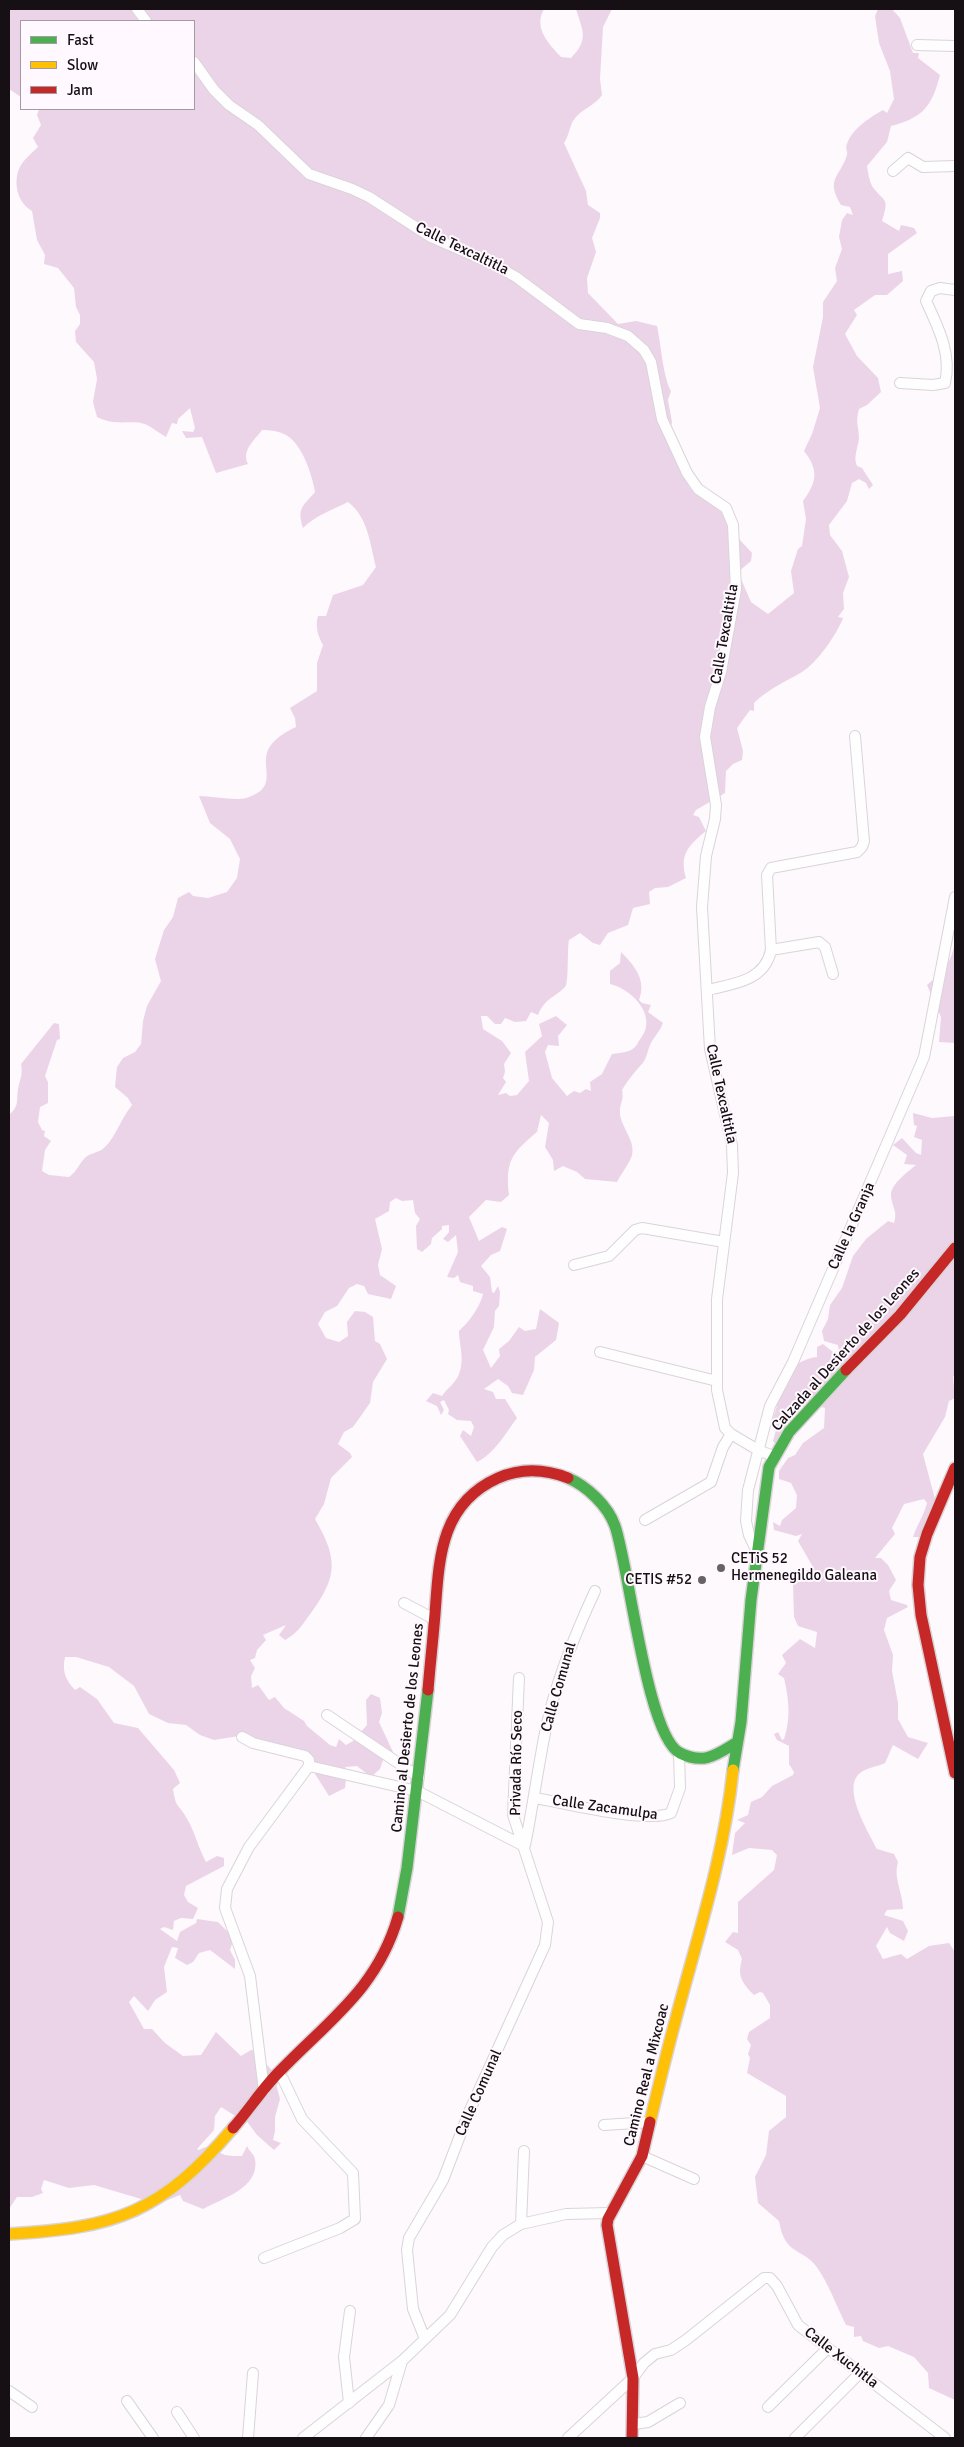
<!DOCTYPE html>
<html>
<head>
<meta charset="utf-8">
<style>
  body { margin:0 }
  #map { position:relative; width:964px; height:2447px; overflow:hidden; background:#fef9fd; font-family:Signika,sans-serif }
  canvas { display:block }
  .frame { position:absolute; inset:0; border:10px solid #161015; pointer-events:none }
  .legend { position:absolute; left:20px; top:20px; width:175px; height:90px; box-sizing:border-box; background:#fff8fe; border:1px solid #a29ba1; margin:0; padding:6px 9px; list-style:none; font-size:15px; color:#161015 }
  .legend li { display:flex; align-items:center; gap:10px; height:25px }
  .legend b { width:25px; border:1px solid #a29ba1 }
</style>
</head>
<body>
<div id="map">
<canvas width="964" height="2447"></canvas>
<div class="frame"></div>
<ul class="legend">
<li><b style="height:6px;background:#4caf50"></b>Fast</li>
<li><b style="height:6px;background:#ffc107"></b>Slow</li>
<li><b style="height:6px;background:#c62828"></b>Jam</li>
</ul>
</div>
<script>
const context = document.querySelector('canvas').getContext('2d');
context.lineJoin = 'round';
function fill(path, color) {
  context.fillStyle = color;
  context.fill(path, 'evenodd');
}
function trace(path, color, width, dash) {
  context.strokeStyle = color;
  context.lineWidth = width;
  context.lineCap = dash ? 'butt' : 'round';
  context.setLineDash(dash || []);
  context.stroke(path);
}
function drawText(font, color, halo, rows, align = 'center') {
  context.font = font + ' Signika,sans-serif';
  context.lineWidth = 4;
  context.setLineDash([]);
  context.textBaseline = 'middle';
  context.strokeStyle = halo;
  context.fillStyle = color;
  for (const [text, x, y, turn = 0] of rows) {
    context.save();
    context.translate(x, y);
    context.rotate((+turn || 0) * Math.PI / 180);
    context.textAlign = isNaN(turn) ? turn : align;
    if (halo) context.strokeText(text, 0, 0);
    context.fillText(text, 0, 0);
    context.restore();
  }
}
fill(new Path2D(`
  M9 9H544C533 28 549 44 561 57L571 58C589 39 583 32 576 9H612L603 27 600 79 602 95C595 106 580 109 573 121 569 128 569 136 564 143L586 191 588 205 600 213V218L592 238 596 252 587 278 588 293 618 324 636 321 657 326C661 344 663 377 671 391L668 400 672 422 669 437 682 459 689 487 727 516 740 540 752 553 751 561 738 572 751 602 768 614 794 593 791 571 798 549 802 546 806 519 803 501C817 482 819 470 804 451L812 434 820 408 813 367 823 317V302L837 281 835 268 842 249 839 237 842 220 847 213 853 215 850 207 841 205C825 179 840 177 847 155 848 152 845 147 847 144 852 129 869 118 883 110L887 113 894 99 890 71 879 43 875 16 878 9H892L900 18 913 53H919L918 58 940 75C932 106 923 118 891 126L887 142 867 166C868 172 869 180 872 186 884 203 890 196 882 221L899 231 901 225 914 228 917 233 888 254V274L902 271 903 281 887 295H875L854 310 857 315 845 334 857 356 878 378 881 392 867 405 859 409C855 424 859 426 859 438 858 448 853 457 857 466L862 468 873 485 869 489 866 483 859 479 852 483 847 501 829 525 830 535 842 551 849 577 843 593 844 609 838 617 843 618C837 634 817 663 802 672 785 682 768 689 754 703V711L750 710 737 728 743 751 742 760 733 764 726 771 725 793 696 810 693 815 699 817 706 831C689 845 679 854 686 878L668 887 655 888 649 892 650 904 633 908 628 925 608 933 600 945 593 943 580 933 569 940C567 949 569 984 565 987 553 999 546 997 538 1015L531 1012 526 1021 515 1022 505 1018 501 1024H495L487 1016H481L483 1029 502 1041 511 1053 504 1064 505 1072 503 1078 506 1082 498 1095 506 1093 510 1096 517 1095 529 1081 525 1052 542 1036 539 1024 556 1016 567 1025 558 1036 559 1046 548 1045 545 1052 552 1078 567 1096 574 1091 580 1093 586 1089 591 1091 590 1082 602 1074 612 1054C618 1053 625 1053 631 1050 636 1048 638 1042 641 1038 658 1016 632 989 610 984V971L620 963 621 952C634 965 647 980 639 1000L642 1003 651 1005 648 1012 663 1023C660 1031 654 1037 651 1043 647 1051 647 1059 641 1065 633 1074 628 1080 622 1090 624 1099 621 1101 620 1109 618 1125 636 1139 632 1155 631 1161 621 1174 617 1182L585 1179 577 1172 563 1166 554 1171 553 1160 545 1147 549 1123 541 1115 537 1132C512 1153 505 1161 509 1195L501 1202 486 1200 469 1217 479 1241 502 1227 507 1229 500 1251 491 1255 481 1266 490 1277 492 1292 494 1293 498 1286 500 1292 499 1306 495 1311 494 1327 483 1350 491 1368 500 1356 499 1349 509 1341 519 1327 525 1331 536 1329 540 1309 559 1323 556 1340 535 1357 534 1370 523 1395 512 1393 508 1386 498 1379 484 1389 493 1392 496 1399H505L517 1418C505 1434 495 1453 477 1462L460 1436 463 1430 471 1436 474 1427 471 1421 457 1420 448 1414 449 1410 444 1400 440 1402 444 1410 441 1415 437 1406 426 1401 433 1393 442 1396C447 1388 456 1383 459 1374 465 1359 459 1345 459 1331 469 1322 480 1307 483 1294L473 1291V1286L460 1282 458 1275 454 1278 447 1277 458 1252 456 1235 448 1242 443 1239 449 1232V1225L442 1226V1229L432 1238 431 1244 422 1252 417 1249 416 1226 420 1219 415 1213 413 1200 402 1201 396 1198 390 1202 389 1211 375 1219 382 1249 378 1265 380 1275 396 1286 391 1299 368 1294 364 1286 357 1284 349 1288 337 1306 325 1312 318 1324 326 1338 339 1342 348 1336 347 1322 355 1311 365 1312 373 1317 375 1341 380 1344 387 1359 373 1382 370 1403 353 1427 344 1432 338 1444 350 1453 352 1457 331 1478 324 1504 315 1519C338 1559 338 1576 311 1613 301 1626 299 1632 285 1640L279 1635 286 1625 263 1635 266 1640 257 1650 255 1658 250 1660 255 1668 251 1676 252 1688 258 1685 269 1700 275 1697 284 1708 304 1721 307 1726 330 1745 336 1747 339 1739 346 1745 353 1741 367 1725 366 1700 371 1694 380 1698 382 1713 379 1722 393 1752 384 1757 380 1769 371 1777 357 1766 345 1767 347 1771 345 1788 329 1796 303 1755 272 1749 267 1752 265 1748 245 1735 214 1740 200 1735 186 1725 168 1723 149 1714 134 1686 109 1667 76 1657H65C62 1671 65 1679 75 1690L80 1687 97 1699 114 1723 138 1728 174 1770 180 1783 173 1789C176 1809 178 1803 186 1817 195 1831 198 1848 206 1862L217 1856 224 1858V1866L186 1886 184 1895 188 1902 198 1908 193 1919 181 1918 174 1921 173 1930 164 1927 160 1929 177 1941 180 1932 196 1923 197 1919 218 1922 234 1938 230 1950 235 1960V1969L210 1950 199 1953 193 1962 187 1965 175 1958 178 1948 172 1947 164 1967 167 1992 155 2000 148 2011 134 1996 129 2002 144 2029H152L165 2043 183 2056 201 2055 216 2032 241 2056 251 2050 260 2051 267 2065 277 2075 275 2080 280 2099 275 2117V2131L273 2140 281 2143 274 2150 257 2135 245 2119 237 2117 221 2107 215 2116 214 2130 197 2149 199 2150C213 2142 213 2151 225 2155 230 2156 236 2156 242 2156L247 2146C249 2151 254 2154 255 2159 260 2188 223 2198 203 2209L183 2201 180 2195 158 2204 94 2185 69 2188 44 2180 41 2189 43 2193 32 2197H17L9 2209V1115C20 1105 16 1101 18 1089 20 1079 23 1074 21 1064L54 1023 59 1024 60 1039 57 1040 45 1076 48 1082V1103L40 1107 38 1122 42 1130 45 1131 44 1136 51 1141 45 1150 42 1171 49 1175 69 1177C79 1169 78 1165 84 1159 88 1153 99 1153 104 1148 116 1137 121 1118 132 1105L128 1098 115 1087 117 1067 123 1058 135 1052 141 1044 143 1021 147 1006 161 981 155 959 164 930 173 917 178 898 189 892 193 896 208 898 227 892 237 878 240 859 230 839 210 823 199 796C212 796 235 801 246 798 283 787 256 764 271 745 277 737 287 731 296 727L295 718 290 708 317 691V663L323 645C318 637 315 625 318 616H326L333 595 363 585 376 567C370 544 368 517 348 502 332 510 315 516 303 528 297 508 302 507 315 492 312 474 302 444 286 435 279 431 270 430 262 430 255 440 241 450 248 464L216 473 202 437 186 438 182 431 193 432 195 428 190 408 178 419 177 424 172 423 166 437C159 433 152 427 145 424 131 419 117 427 97 417L93 402 97 379 94 362 76 342 75 331 80 324V315L76 307 74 288 58 268 44 264 45 255 37 240 32 211C18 203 13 184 19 169 22 161 32 153 38 147L33 138 41 125 37 115 39 109H194V21H21V97L9 89Z
  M955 941V1043L939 1042 941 1017 927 985C943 972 952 962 955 941Z
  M913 1113 932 1118 955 1116V1244L951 1247 955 1261V1373L953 1377 955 1398 949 1401 945 1417 923 1454 935 1499 922 1537H913C917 1525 924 1515 927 1503L924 1499 904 1504 892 1528 895 1534 875 1558H881L888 1565 896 1580 889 1591 891 1600 907 1605 908 1607 887 1618 884 1630 893 1655 892 1671 898 1703V1719L908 1737 928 1743 918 1759 893 1745 885 1763C877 1767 868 1767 860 1773 841 1788 869 1833 877 1849L894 1854 898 1862C893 1879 903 1892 903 1909L887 1910 884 1915 903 1921 908 1931 904 1941 890 1933 887 1927 876 1946 883 1959 901 1954 907 1959 929 1946 949 1943 955 1952V2400L929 2388 928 2373 914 2357 888 2346 879 2348 863 2341 861 2336 854 2337V2327L846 2325C837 2307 828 2282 816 2266 801 2247 785 2256 779 2221L758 2203 755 2177 766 2155 769 2131 786 2117V2096L747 2073 750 2058 748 2054 751 2045 747 2039 749 2032 770 2018V2005L763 1993 760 1992 754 1995C742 1983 737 1976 742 1959L738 1950 725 1942 733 1932 738 1933V1902L774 1870 777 1855 772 1850 749 1848 732 1855 735 1833 745 1823 737 1820 748 1815 751 1802 762 1797 772 1786 793 1775 794 1772 789 1764V1746L777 1740 774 1734 778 1732 782 1740 784 1739C791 1718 789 1700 784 1678L778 1674 786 1663 782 1655 800 1639 815 1648 817 1632 798 1626 794 1617 793 1583 802 1573 813 1567 798 1541 802 1534 796 1536 774 1530 773 1522 780 1526 782 1520 796 1508 797 1495 791 1483 779 1479V1471L788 1458 795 1455 803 1443 824 1428 825 1408 807 1403 781 1451 773 1441 776 1430 773 1418 777 1406 776 1385C781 1372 803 1358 817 1357V1347L823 1344 833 1352 830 1361H840L838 1345 824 1341 822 1331 828 1319 830 1305 842 1288 853 1256 866 1239 888 1221 894 1223C898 1211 892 1207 891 1196 890 1184 908 1172 916 1165L904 1164 907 1155 893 1145 902 1138 916 1153 921 1155 922 1140 914 1137 917 1126 914 1125Z`), '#ebd4e8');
const street = new Path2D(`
  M137 9 146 21
  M917 45 955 46
  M194 62 214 90 229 105 258 125 309 174 352 189 369 197 431 237 495 265 516 277 579 324 607 328 628 336 644 350 651 362 662 419 687 473 698 489 726 508 733 525 736 589 721 672 710 707 705 737 716 805 715 819 706 856 702 907 710 1049 732 1145 733 1173 717 1299V1390L725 1428 731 1434 758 1450 773 1456
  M893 171 908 158 923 167 955 166
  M900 383 933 385 945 383C952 354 938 327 926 301L931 291 940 288 955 290
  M771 950 819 942 825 947 833 974
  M707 990C733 984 765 981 771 950L767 875 771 868 857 852 862 847 864 841 855 736
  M574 1265 609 1256 635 1230 642 1228 724 1242
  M600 1352 717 1381
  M645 1520 711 1482 723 1447 731 1434
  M756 1550 749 1535 746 1521 748 1490 770 1406 793 1362 924 1057 955 897
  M404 1603 434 1619
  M327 1715 419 1777
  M242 1737 253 1743 305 1756 309 1760V1766L249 1847 227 1889 225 1908 250 1976 264 2091
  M309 1766 417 1791 524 1846
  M535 1798C565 1803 647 1824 671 1813L680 1788 679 1753
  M525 1845C533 1806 538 1767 546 1728 556 1680 575 1634 595 1591
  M604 2125 651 2122
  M642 2156 694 2179
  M521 2224 524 2151
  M264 2258 340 2228 355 2219 353 2173 302 2119 283 2079 277 2074
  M425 2339 413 2309 407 2250 409 2238 443 2180 469 2112 545 1945 548 1922 513 1815 519 1678
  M9 2391 32 2407
  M127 2401 153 2438
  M349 2403 344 2357 350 2311
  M768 2407 827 2349
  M177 2412 194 2438
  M634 2424 648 2422 680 2403
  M248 2438 253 2373
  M303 2438 402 2361 450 2315 492 2247 503 2235 521 2224 566 2214 610 2213
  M366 2438 389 2405 402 2361
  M568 2438 633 2378 644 2363 655 2354 671 2350 686 2340 764 2278H770L777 2286 798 2325 945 2438
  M795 2438 860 2373`);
const fast = new Path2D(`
  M568 1478C587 1486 608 1506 615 1526 629 1566 647 1737 680 1753 704 1765 716 1755 736 1743
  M733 1770 741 1722 751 1600 769 1467 789 1432 846 1370
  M398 1917 407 1868 428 1690`);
const slow = new Path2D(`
  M650 2122C658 2089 666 2055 675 2022 697 1938 724 1857 733 1770
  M9 2234C117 2228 162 2212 233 2128`);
const jam = new Path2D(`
  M846 1370 900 1315 955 1248
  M955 1468 927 1534 920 1557 918 1585 921 1615 955 1773
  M428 1690C430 1665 433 1639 435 1614 439 1559 440 1504 498 1478 521 1468 545 1469 568 1478
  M233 2128C249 2110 262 2089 279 2072 329 2020 377 1989 398 1917
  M632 2438 633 2378 607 2225 608 2219 642 2156 650 2122`);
trace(street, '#dad4d9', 12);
trace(fast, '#dad4d9', 14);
trace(slow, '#dad4d9', 14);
trace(jam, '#dad4d9', 14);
trace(street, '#fffeff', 10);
trace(fast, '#4caf50', 11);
trace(slow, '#ffc107', 11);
trace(jam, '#c62828', 11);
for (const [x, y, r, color] of [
  [721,1568,5,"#676266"],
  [702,1580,5,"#676266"]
]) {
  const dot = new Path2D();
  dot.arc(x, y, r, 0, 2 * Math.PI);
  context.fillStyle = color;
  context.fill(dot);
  trace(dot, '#fff8fe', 2);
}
drawText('15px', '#161015', '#fff8fe', [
  ["Calle Texcaltitla",462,249,26],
  ["Calle Texcaltitla",725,634,-80],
  ["Calle Texcaltitla",721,1094,78],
  ["Calle la Granja",852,1226,-66],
  ["Calzada al Desierto de los Leones",846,1350,-48],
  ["Calle Comunal",559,1687,-74],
  ["Camino al Desierto de los Leones",408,1728,-84],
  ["Privada Río Seco",517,1763,-89],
  ["Calle Zacamulpa",605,1808,8],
  ["Camino Real a Mixcoac",647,2075,-76],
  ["Calle Comunal",479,2093,-66],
  ["Calle Xuchitla",841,2358,38]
]);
drawText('15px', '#161015', '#fff8fe', [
  ["CETiS 52",731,1559],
  ["Hermenegildo Galeana",731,1576],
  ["CETIS #52",692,1580,"right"]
], 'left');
</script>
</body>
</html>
